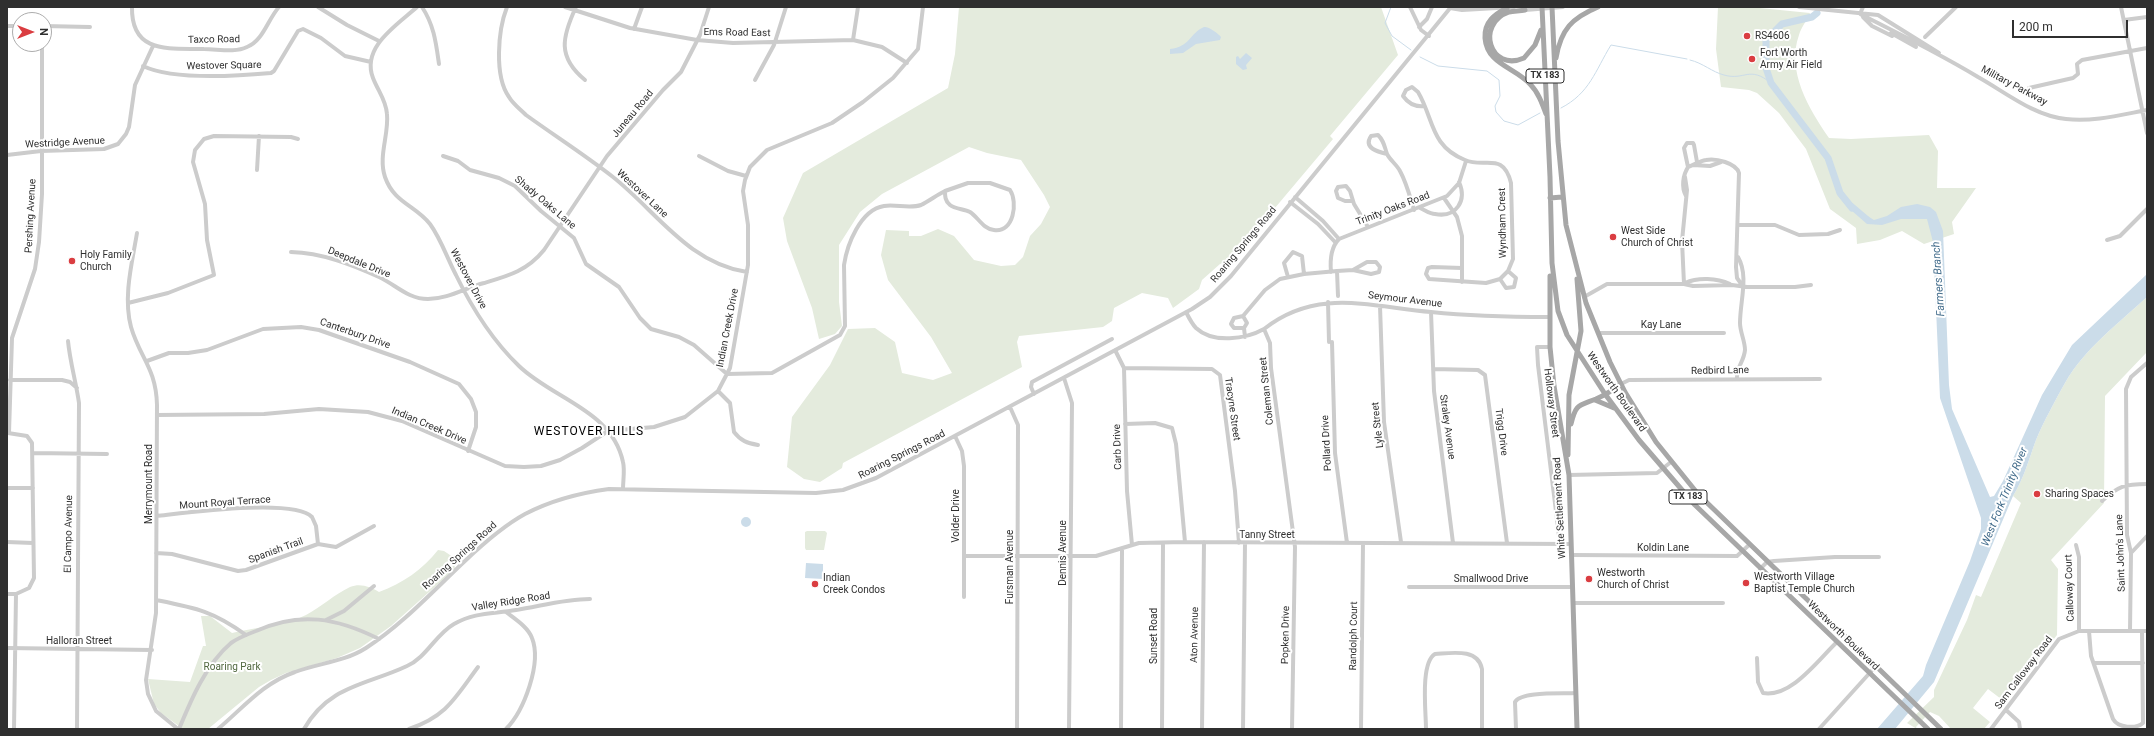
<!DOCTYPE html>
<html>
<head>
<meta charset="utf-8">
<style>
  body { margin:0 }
  #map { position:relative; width:2154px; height:736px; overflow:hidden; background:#fff; font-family:Roboto,sans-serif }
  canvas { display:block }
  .frame { position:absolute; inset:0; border:8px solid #2f2f2f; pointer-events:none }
  .north { position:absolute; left:12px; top:12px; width:40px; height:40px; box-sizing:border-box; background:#fff; border:1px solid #acacac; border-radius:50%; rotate:90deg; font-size:11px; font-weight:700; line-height:16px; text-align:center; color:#2f2f2f }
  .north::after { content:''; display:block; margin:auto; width:14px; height:18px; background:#da3d41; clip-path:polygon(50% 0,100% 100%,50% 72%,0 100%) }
  .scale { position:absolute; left:2012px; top:20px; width:116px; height:18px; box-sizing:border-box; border:2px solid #2f2f2f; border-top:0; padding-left:5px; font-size:12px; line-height:14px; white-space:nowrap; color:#2f2f2f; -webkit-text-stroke:3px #fff; paint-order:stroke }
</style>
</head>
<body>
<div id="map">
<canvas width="2154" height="736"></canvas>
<div class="frame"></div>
<div class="north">N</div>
<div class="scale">200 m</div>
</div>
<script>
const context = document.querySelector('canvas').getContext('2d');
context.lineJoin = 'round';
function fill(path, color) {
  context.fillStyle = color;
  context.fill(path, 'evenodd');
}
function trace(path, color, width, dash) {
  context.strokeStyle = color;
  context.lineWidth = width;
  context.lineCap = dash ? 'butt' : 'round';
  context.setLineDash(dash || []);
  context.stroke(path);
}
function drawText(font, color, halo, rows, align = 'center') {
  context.font = font + ' Roboto,sans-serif';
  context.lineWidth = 4;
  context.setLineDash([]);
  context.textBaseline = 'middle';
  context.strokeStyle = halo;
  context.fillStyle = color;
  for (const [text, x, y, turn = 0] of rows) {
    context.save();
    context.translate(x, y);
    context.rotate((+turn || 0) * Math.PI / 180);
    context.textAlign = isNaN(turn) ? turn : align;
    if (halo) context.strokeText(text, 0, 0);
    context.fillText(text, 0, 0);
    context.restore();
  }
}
fill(new Path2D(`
  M959 7H1381L1398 55 1330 136 1333 139 1232 259 1220 264 1202 280 1199 289 1173 308 1168 298 1142 293 1114 308 1112 321 1103 327 1019 336 1017 342 1022 367 843 463 842 468 820 482 804 479 787 467 792 417 830 365 848 329 875 328 895 342 902 373 933 380 952 373 931 337 888 280 881 255 886 230 909 231V236H921L938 229 954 236 974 260 1001 266 1015 265 1023 257 1030 236 1041 224 1050 207 1044 195 1021 160 987 153 969 147 882 194 860 212 839 245V302L842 326 835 334 819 339 812 308 787 241 783 218 803 173 948 88 955 54Z
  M1718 7H1750L1810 13C1807 20 1801 28 1799 35 1786 71 1809 109 1829 138L1851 139 1929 135 1938 151 1937 188H1976L1952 222 1954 234 1924 244 1902 231 1880 240 1857 244 1856 228 1830 209 1806 149 1779 113 1757 93 1749 90 1721 87 1716 49Z
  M2147 297V352L2105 396 2104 503 2051 560 2058 569 2057 635 2005 702 1988 689 1973 708 1990 722 1984 729H1951L1939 716 1930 712 1916 727 1917 729 1907 723 1934 697V690L1967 620 1976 595 1981 597 2021 503 2013 496C2024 478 2029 459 2036 440 2044 421 2055 401 2065 383 2085 348 2119 323 2147 297Z
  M807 531H825L827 533 824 550H806L805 548V532Z
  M438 550 444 551 453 557 455 569 391 626 360 648 337 658 286 673 271 680 259 687 208 729H183L161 713 154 704 148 679 190 682 203 646H206L201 616H210L232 633C256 627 284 626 306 615 321 607 335 594 350 587 361 583 370 587 379 592 403 583 422 570 438 550Z`), '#e4ebdd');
fill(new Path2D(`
  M1204 27C1208 26 1218 33 1221 37L1220 40 1196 44 1183 53 1170 54V49C1190 47 1190 33 1204 27Z
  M1246 53 1252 58 1246 65 1247 69 1243 70 1236 64V57L1238 56 1240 59Z
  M1845 199C1853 201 1865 215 1874 220L1887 216 1901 207 1917 204 1930 207 1936 212 1943 231 1949 385 1952 409 1990 497 1994 496 2003 481 2042 395 2072 345 2147 274V297C2119 323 2085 348 2065 383 2055 401 2044 421 2036 440 2029 459 2024 478 2013 496L1934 682 1895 729H1877L1923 676 1926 665 1970 561 1981 529V518L1940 398 1933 242 1927 219H1901L1882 225 1867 224 1851 210 1845 204Z
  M741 522a5 5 0 1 1 10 0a5 5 0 1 1-10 0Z
  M806 563 823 564V579L805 578Z`), '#cbdce9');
trace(new Path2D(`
  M1391 7 1385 23 1392 36 1411 50
  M1420 57 1438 66 1487 71 1499 80 1500 96 1495 106 1496 112 1504 121 1518 125 1540 113
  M1690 60C1703 63 1712 72 1724 75 1745 81 1749 65 1771 83
  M1561 108C1590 93 1595 71 1611 45L1687 59`), '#cbdce9', 1);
trace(new Path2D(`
  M1817 13 1812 17 1782 24 1766 40V68L1771 83 1828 158 1840 193 1852 208`), '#cbdce9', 7);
trace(new Path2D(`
  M132 7C131 55 171 48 204 49 218 49 235 53 247 47 263 41 268 19 279 7
  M318 7 347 25 379 41
  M417 7C397 25 361 47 373 78 378 91 386 100 387 114 389 135 378 156 385 177 394 203 415 205 430 224 441 239 447 258 456 275 472 308 493 341 519 366 553 399 612 410 623 462 625 470 623 480 623 489
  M422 7C434 25 436 43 439 64
  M507 7C498 30 494 76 509 97 513 104 520 109 526 115 555 136 585 155 613 177 656 211 688 263 747 272
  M565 7 630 28 697 40 733 43 853 40 882 47 907 63
  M576 7C562 37 557 57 585 80
  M1410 7 1421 30 1429 36
  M1799 7 1878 15 1939 53
  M2121 7 2147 133
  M1450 8 1462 10 1514 7
  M1525 10 1563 7
  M1860 14C1900 34 1940 54 1978 77 2005 92 2034 116 2066 119 2093 122 2120 115 2147 110
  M1860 14 1863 7
  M1863 17 1872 26 1892 36
  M2124 20 2147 17
  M7 26H20
  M44 26 90 27
  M1419 27 1427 19 1432 7
  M634 29 642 7
  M1891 33 1916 47
  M1925 37 1956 7
  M853 40 858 7
  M143 66C172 80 238 76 271 73L274 71 298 31 303 29 321 38 345 56 371 62
  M755 80 774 45 786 7
  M2029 88 2073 78 2078 74 2077 64 2082 60 2147 48
  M1424 106C1415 107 1408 103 1403 96L1406 90 1412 87 1418 92C1434 119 1430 146 1465 160 1485 169 1503 151 1511 183L1513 259 1508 271 1500 279 1486 283 1429 279 1426 274 1428 268 1432 267 1462 268
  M1387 154C1378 152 1363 148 1371 136L1378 135C1384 141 1384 145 1387 154 1390 160 1397 165 1400 171 1407 184 1410 197 1414 210
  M7 155 41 151 104 149 118 144 126 134 129 127 135 85 153 46
  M443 156 458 161 470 170 499 178 515 186 541 211 574 238 586 264 619 287 640 318 651 329 679 337 694 345 727 374 772 373 840 335 845 326 844 265C847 245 860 210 884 206 895 204 910 209 921 205 929 201 937 195 945 191
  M699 156 728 171 746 176
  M1693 165 1710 166 1721 162
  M1688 167 1684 148 1687 143H1693L1694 145 1697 162
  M257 170 259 136
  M968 183H990L1010 190C1018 202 1014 233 994 230 983 229 978 217 970 212 964 209 955 209 950 205 945 201 945 196 945 191Z
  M1686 196C1681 187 1683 175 1688 167 1694 165 1699 161 1706 160 1716 158 1736 163 1739 173L1736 267 1737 278 1742 285
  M1295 197 1323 221 1339 239
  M1444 198 1457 217 1462 236V282
  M1353 201H1345L1338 198 1336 191 1338 187 1346 186 1350 191 1354 204 1368 227
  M1290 202 1318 224 1335 242
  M1420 208C1425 210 1430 214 1435 214 1457 218 1467 200 1459 182
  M1738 225H1775L1799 235 1828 234 1840 230
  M137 233C132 263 123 297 131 327 140 358 156 368 157 405L156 613 146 680 148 694 156 711 178 729
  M2107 240 2120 236 2147 209
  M291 252C322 253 351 264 379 277 396 285 408 299 428 299 448 299 465 288 484 283 508 276 527 271 544 250L607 156 663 90 681 72 700 35 709 7
  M1337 271 1338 296
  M1331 272C1330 261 1331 247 1339 239L1447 196 1459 183 1466 161
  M1288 277 1284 263 1293 252 1302 256 1304 274
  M1500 279 1506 288 1514 287 1516 278 1508 271
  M1685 283C1698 277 1717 278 1730 284
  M1684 284 1682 241 1687 190 1685 177
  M1584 297 1607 284H1684L1693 286 1732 285 1747 287H1795L1811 285
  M1328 302 1329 342
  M128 303 168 293 214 275 207 240 205 204 193 162 195 150 204 139 214 136 291 137 298 139
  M1380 306 1384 422 1401 542
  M1186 312C1189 318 1192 324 1196 328 1213 344 1246 339 1264 329L1270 343 1271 368 1295 547 1292 729
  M1431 312 1434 391 1453 543
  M1243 316 1265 290 1280 279 1304 274 1337 271 1353 270 1371 274 1379 272 1380 267 1376 262H1367L1353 270
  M1243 316 1234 318 1231 324 1234 328H1244
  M1243 316 1247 323 1244 328 1245 337
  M1264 329C1317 287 1371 307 1431 312 1470 316 1510 317 1549 317
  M1598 333H1724
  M68 341C70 362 76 382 79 403L77 729
  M1332 342 1335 453 1347 543
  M1550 347H1537L1538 365 1560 544
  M1115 350 1124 368 1127 491 1132 545
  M147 361 169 353H188L207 350 263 329 301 327 319 330 410 362 459 384 471 399 476 412V427L468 451
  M1124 368 1212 369 1220 375 1235 491 1239 543
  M1433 369 1478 370 1485 375 1507 543
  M1064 378 1072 403 1069 729
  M1737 379C1736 367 1744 362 1745 350 1745 341 1740 332 1740 323 1740 301 1749 276 1738 257
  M10 380H62L70 382 77 388
  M1621 384 1629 380 1820 379
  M718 391 730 403 734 432C741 441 747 443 758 445
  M1034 394 1031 387 1032 382 1112 339
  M1010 407 1018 425 1017 729
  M157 415 264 414 319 409 368 412 402 421 505 466 524 467 541 466 560 460 582 448 608 431 654 427 685 417 718 391 730 368 748 265V225L743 191 745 180 750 167 767 150 832 123 863 102 893 78 918 49 923 7
  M1125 424 1155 423 1172 428 1176 444 1185 542
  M9 433 12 338 35 269 39 242 42 194V44
  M955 436 962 451 964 466V597
  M33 453 107 454
  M1569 475 1657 473 1671 462
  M7 488H33
  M2102 501C2118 486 2125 484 2147 484
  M157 516C185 513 294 498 312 517L316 526 318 544
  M7 542 33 543
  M2076 545 2079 557V631
  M156 553 172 554 238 571 246 570 318 544 336 547 374 526
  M2131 553 2147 536
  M1572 555 1737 556 1749 545
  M964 556H1096L1139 543 1185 542 1571 544
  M1760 569 1767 562 1774 561 1835 557H1879
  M1409 587H1572
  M7 594H16L29 588 34 578 32 443 27 436 8 433
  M156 600C196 608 213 611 246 635
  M1573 603H1723
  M326 620 344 611 374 586
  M2089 631 2091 656 2113 719C2118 728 2136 729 2143 723L2142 631
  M2130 631 2131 553 2127 535 2126 389 2131 377 2147 363
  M7 648 152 650
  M1757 658 1758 682 1763 693C1791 698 1818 660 1837 642
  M2094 663H2143
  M2006 710 2019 722 2020 729
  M14 729 16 594
  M179 729C191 700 206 664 231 643 238 638 248 634 256 631 300 611 337 618 379 639
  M218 729C243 708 263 683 295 672 319 663 344 662 366 648 403 624 434 590 466 560 484 543 503 526 525 514 552 500 579 493 609 489L816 493 843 490 876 478 1192 309 1210 297 1231 276 1451 7
  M304 729C329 685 367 685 407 666 426 658 436 634 454 624 475 612 493 614 516 610 541 606 565 599 590 599
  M409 729C447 716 455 698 478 667
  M506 729C524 711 542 663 532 638 528 627 515 619 506 612
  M1121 729 1122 550
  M1162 729 1163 543
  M1202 729 1204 542
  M1243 729 1245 543
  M1361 729 1363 543
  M1426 729C1426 712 1420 663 1435 654 1452 653 1478 648 1482 669V729
  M1516 729 1515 702C1521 691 1563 694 1576 693
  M1819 729 1876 666
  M1991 729 2059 639 2079 631H2147`), '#ccc', 4);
trace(new Path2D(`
  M1542 7 1550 177 1552 263 1558 311 1567 335 1605 394 1639 440 1695 505 1928 729
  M1552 7 1558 141 1566 225 1586 303 1610 362 1625 392 1656 442 1698 494 1941 729
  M1507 8C1495 14 1484 22 1485 38 1487 64 1514 67 1530 84 1538 92 1542 103 1546 114
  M1525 10C1520 11 1514 11 1509 12 1475 24 1490 73 1524 58L1535 45 1541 30
  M1556 58C1561 29 1572 18 1598 7
  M1550 198 1562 197
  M1550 276V347L1554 386 1569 475 1577 729
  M1595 400 1614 408
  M1571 424C1576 403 1579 406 1596 399 1605 395 1613 390 1621 384
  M1568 455 1569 395 1581 331 1577 279`), '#a7a7a7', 5);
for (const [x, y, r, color] of [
  [1747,36,4,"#da3d41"],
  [1752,59,4,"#da3d41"],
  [1613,237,4,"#da3d41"],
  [72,261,4,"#da3d41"],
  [2037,494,4,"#da3d41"],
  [1589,579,4,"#da3d41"],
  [1746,583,4,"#da3d41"],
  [815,584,4,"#da3d41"]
]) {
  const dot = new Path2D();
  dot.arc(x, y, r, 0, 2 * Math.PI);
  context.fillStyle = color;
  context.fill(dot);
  trace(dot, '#fff', 1.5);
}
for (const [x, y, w] of [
  [1545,76,38],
  [1688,497,38]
]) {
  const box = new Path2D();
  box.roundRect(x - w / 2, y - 7, w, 14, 3);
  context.fillStyle = '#fff';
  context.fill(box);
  trace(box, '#2f2f2f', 1);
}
drawText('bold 9px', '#2f2f2f', null, [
  ["TX 183",1545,76],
  ["TX 183",1688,497]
]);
drawText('10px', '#2f2f2f', '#fff', [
  ["Ems Road East",737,33,1],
  ["Taxco Road",214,40,-1],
  ["Westover Square",224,66,-1],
  ["Military Parkway",2014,86,28],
  ["Juneau Road",633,114,-50],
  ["Westridge Avenue",65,143,-3],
  ["Westover Lane",642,194,43],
  ["Shady Oaks Lane",545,203,40],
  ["Trinity Oaks Road",1393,209,-21],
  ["Pershing Avenue",31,216,-87],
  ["Wyndham Crest",1503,223,-91],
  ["Roaring Springs Road",1244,245,-50],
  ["Deepdale Drive",359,263,22],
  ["Westover Drive",468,279,62],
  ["Seymour Avenue",1405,300,7],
  ["Kay Lane",1661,325],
  ["Indian Creek Drive",728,328,-79],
  ["Canterbury Drive",355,334,19],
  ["Redbird Lane",1720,371,-1],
  ["Coleman Street",1267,391,-96],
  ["Westworth Boulevard",1616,392,55],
  ["Holloway Street",1551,403,83],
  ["Tracyne Street",1232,409,82],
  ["Lyle Street",1378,425,-96],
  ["Indian Creek Drive",429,426,23],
  ["Straley Avenue",1447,427,82],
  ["Trigg Drive",1501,432,83],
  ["Pollard Drive",1327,443,-93],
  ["Carb Drive",1118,447,-92],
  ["Roaring Springs Road",902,455,-27],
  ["Merrymount Road",149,484,-90],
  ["Mount Royal Terrace",225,503,-4],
  ["White Settlement Road",1560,508,-93],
  ["Volder Drive",956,516,-90],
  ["El Campo Avenue",69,534,-89],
  ["Tanny Street",1267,535],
  ["Koldin Lane",1663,548],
  ["Spanish Trail",276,551,-20],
  ["Dennis Avenue",1063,553,-90],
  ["Saint John's Lane",2121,553,-92],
  ["Roaring Springs Road",460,556,-42],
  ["Fursman Avenue",1010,567,-90],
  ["Smallwood Drive",1491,579],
  ["Calloway Court",2070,588,-92],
  ["Valley Ridge Road",511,602,-9],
  ["Aton Avenue",1195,635,-89],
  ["Popken Drive",1286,635,-89],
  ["Sunset Road",1154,636,-90],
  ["Randolph Court",1354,636,-89],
  ["Westworth Boulevard",1843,636,44],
  ["Halloran Street",79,641],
  ["Sam Calloway Road",2024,673,-53]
]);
drawText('10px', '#2f2f2f', '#fff', [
  ["RS4606",1755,36],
  ["Fort Worth",1760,53],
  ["Army Air Field",1760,65],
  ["West Side",1621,231],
  ["Church of Christ",1621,243],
  ["Holy Family",80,255],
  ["Church",80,267],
  ["Sharing Spaces",2045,494],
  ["Westworth",1597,573],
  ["Church of Christ",1597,585],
  ["Westworth Village",1754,577],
  ["Baptist Temple Church",1754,589],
  ["Indian",823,578],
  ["Creek Condos",823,590]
], 'left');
drawText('10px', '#50673f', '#fff', [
  ["Roaring Park",232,667]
]);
drawText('italic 11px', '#426c8b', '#fff', [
  ["Farmers Branch",1939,279,-94],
  ["West Fork Trinity River",2005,497,-68]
]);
context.letterSpacing = '1px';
drawText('12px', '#000', '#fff', [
  ["WESTOVER HILLS",589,432]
]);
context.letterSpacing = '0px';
</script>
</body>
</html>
